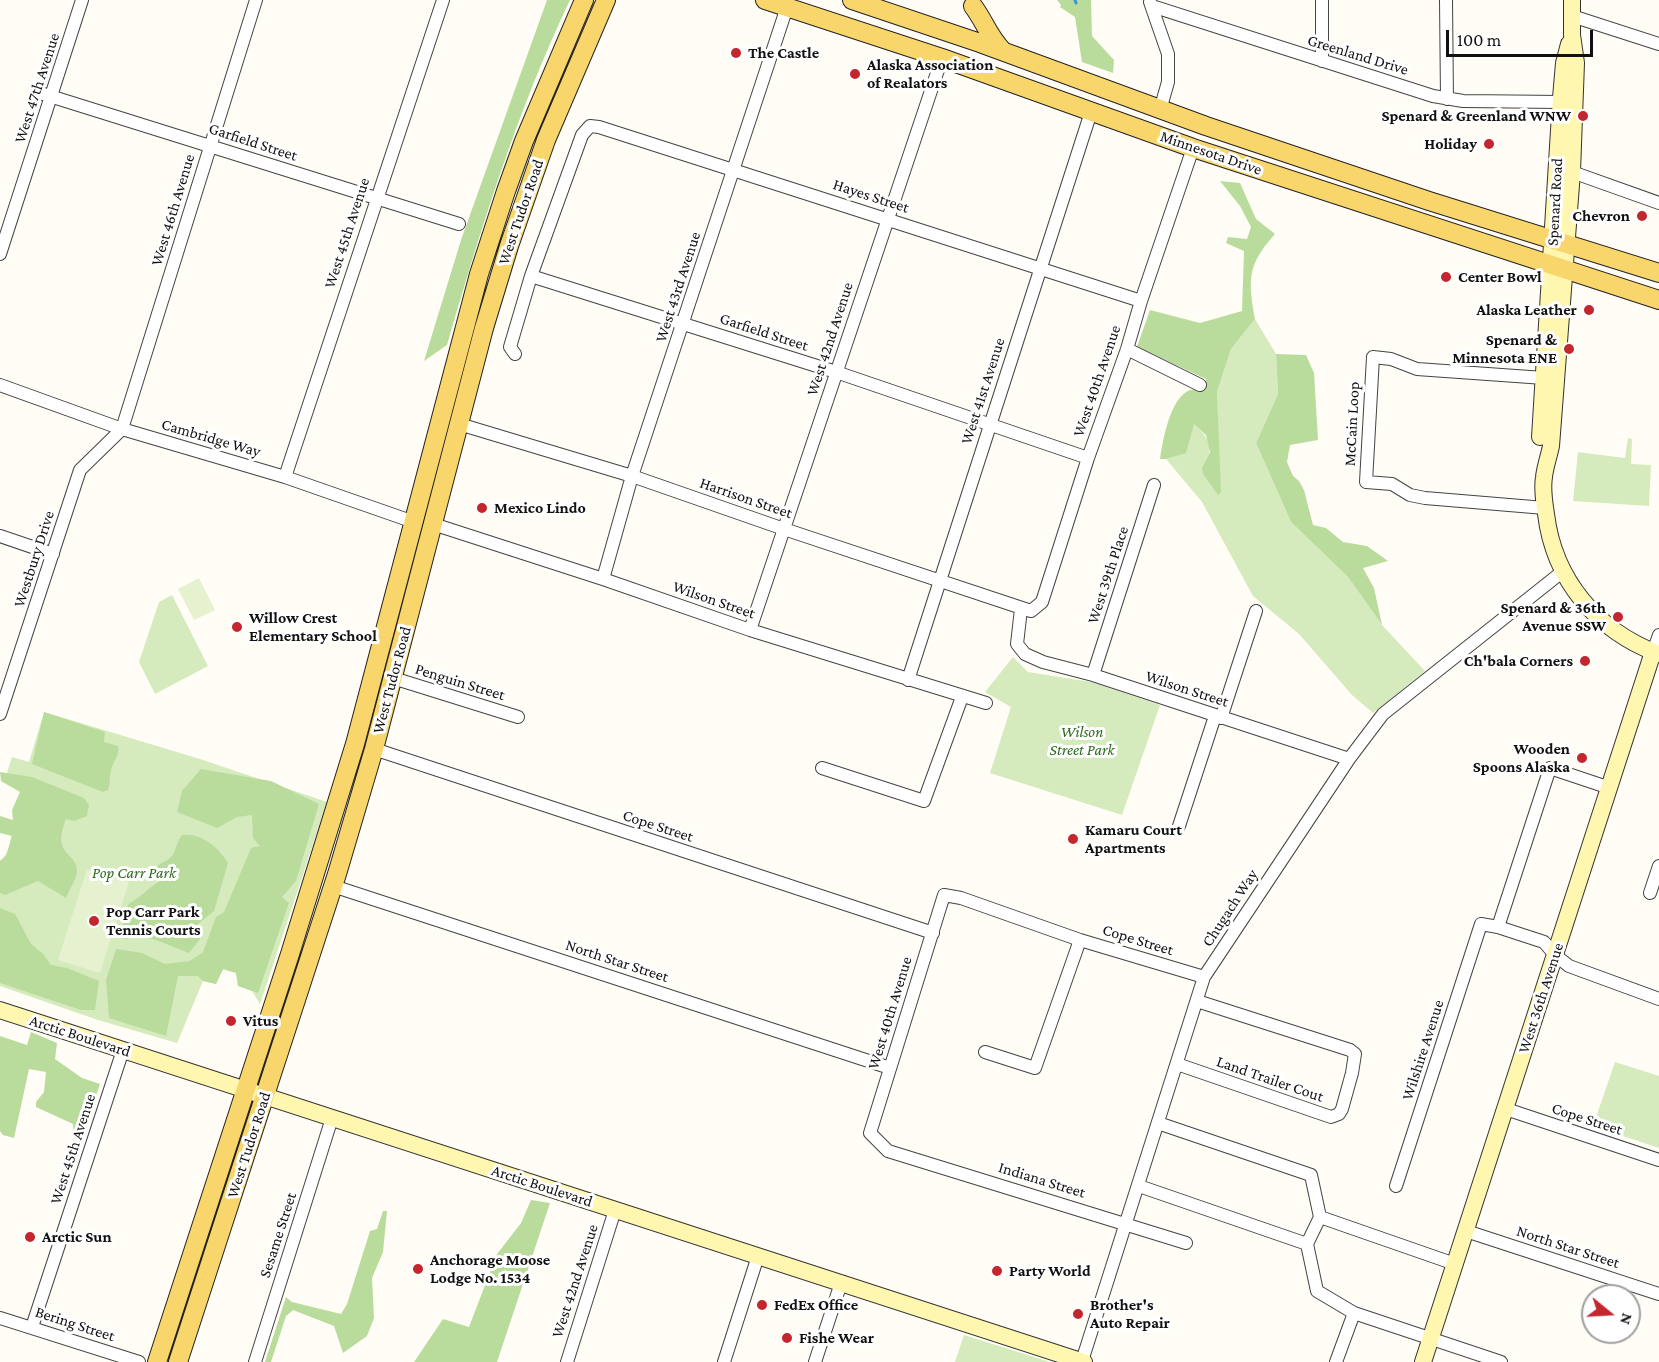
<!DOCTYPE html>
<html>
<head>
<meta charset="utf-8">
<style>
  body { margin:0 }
  #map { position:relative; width:1659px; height:1362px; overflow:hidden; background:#fffdf5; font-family:"Crimson Pro",serif }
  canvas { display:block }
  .north { position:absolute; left:1581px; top:1284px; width:60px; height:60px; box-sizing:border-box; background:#fff; border:2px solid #a0a0a0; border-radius:50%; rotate:108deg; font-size:16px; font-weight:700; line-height:24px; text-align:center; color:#111 }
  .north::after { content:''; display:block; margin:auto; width:21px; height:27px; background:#c4262e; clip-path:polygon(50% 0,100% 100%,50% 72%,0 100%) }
  .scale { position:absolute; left:1446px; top:30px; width:147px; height:27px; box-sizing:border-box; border:3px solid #111; border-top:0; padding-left:8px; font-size:18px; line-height:21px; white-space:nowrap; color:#111; -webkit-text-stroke:4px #fff; paint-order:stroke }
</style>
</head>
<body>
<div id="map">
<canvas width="1659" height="1362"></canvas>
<div class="north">N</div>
<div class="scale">100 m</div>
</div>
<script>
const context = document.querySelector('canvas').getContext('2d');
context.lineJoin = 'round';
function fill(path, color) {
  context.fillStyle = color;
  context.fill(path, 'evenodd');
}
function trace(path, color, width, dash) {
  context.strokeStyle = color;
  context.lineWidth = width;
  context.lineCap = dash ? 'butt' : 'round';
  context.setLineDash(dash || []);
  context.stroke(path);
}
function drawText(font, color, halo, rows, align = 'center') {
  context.font = font + ' "Crimson Pro",serif';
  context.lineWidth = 6;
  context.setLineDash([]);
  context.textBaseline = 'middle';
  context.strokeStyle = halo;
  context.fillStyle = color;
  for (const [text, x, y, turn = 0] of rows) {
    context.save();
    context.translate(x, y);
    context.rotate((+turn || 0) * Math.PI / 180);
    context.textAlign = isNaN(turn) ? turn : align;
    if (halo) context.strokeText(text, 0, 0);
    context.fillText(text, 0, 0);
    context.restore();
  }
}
fill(new Path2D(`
  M1255 319 1276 354 1278 394 1256 443 1291 522 1348 577 1382 625 1425 671 1373 713 1352 695 1299 634 1253 596 1202 502 1166 459 1186 452 1193 423C1202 431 1214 443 1208 456 1205 463 1202 467 1203 474L1218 433 1217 392 1231 349Z
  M1628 438 1632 439 1631 464 1651 465 1649 506 1573 501 1578 452 1625 458Z
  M172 595 208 666 155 694 139 662 159 602Z
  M1013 657 1028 672 1091 682 1160 705 1122 815 990 773 1011 707 985 692Z
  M44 712 200 759 327 802 260 1004 252 991 238 986 236 973 223 969 216 984 203 981 177 1043 98 1020 0 986V861C13 850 10 835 13 820 16 809 21 797 24 786L5 779 12 757 29 762Z
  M1615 1062 1659 1076V1148L1593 1126Z
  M964 1335 1050 1362H955Z`), '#d5ebbd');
fill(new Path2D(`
  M547 0H570C517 111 481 228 447 345L424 361 461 240Z
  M1057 0H1091L1092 36 1114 60 1113 73 1082 62 1075 17 1060 7 1061 5Z
  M1220 181 1240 183 1256 219 1275 234C1247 265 1248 280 1255 319L1231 349 1217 392 1221 492 1218 495 1203 474 1202 468 1210 452 1206 435 1194 424 1186 453 1166 459H1160C1163 439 1170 398 1190 390 1194 389 1201 389 1205 389L1206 379 1137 347 1150 310 1200 323 1242 311 1244 251 1226 243 1228 237 1247 239 1251 227 1240 206Z
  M1276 354 1306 355 1314 373 1318 440 1290 445 1287 462 1293 476 1299 481 1304 490 1313 525 1326 528 1343 542 1367 546 1388 561 1363 568 1374 588 1382 625 1348 577 1291 522 1256 443 1278 394Z
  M44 712 105 732 104 742 118 746C120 755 113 761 111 770 109 777 111 782 108 790L103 792 32 764Z
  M201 769 271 781 319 804 296 881 282 897 289 903 258 993 238 986 236 973 223 969 216 984 203 981 198 976H178L166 1036 109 1018 106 980 116 949 142 953 165 964 190 961 203 952 216 917 224 912 251 848 260 846 253 838 252 815 237 817 217 828 177 812 182 791Z
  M0 772 32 777 84 798 89 805 87 816 74 821 66 819C51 857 77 851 77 871 77 879 69 890 66 898L38 881 5 895 0 893V861L6 856 12 836 0 833V816L13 820 12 810 20 792 1 781Z
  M182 835C202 833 218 847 228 863L214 911 198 924 200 939 189 953C170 947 145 931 126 939L120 936 128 904C141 898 147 888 160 881L154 870C160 861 169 862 173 854 177 847 177 841 182 835Z
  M0 908 15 914 31 944 43 954 51 965 67 968 99 981 95 1010H81L0 983Z
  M31 1032 57 1043 55 1059 82 1078 100 1084 89 1116 80 1135 74 1134 73 1124 36 1107V1102L44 1092 46 1072 29 1069 14 1138 3 1135 0 1131V1036L27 1045Z
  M531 1200 550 1203 497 1362H414L443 1319 469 1327 497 1254 521 1223Z
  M383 1211H387L383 1252 372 1278 374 1318 367 1336 343 1353 334 1326 293 1310 286 1316 271 1362H265L286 1297 292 1302 341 1314 347 1304 370 1231 377 1229Z`), '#b9dc9c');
fill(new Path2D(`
  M199 578 215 610 194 620 178 589Z
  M87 869 129 882 100 973 58 960Z`), '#e6f2cf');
trace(new Path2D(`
  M1075 0 1076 3`), '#3f96cf', 3);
const street = new Path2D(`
  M1322 0V61
  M1446 0 1447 99
  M1150 2 1168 54V82L1160 110
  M1152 6 1433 96 1463 101 1561 102
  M1572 16 1659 44
  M37 92 459 224
  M1572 172 1659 203
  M0 254 82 0
  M531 276 836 372 1088 458
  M1127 349 1200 385
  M515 354 510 347 531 276 582 135 590 126 599 127 1141 301
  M1544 378 1417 369 1391 359 1373 357 1366 482 1392 484 1410 495 1425 498 1545 508
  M0 385 122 429 285 477 414 522
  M459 424 632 476 784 529 1031 611 1042 602 1088 458 1127 349 1141 301 1193 148
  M285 477 443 0
  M433 524 603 579 750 630 986 703
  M0 536 53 554
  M603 579 632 476 787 7
  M1021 609 1017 644 1025 654 1043 662 1093 675 1349 759
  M750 630 942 58
  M1653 652 1659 635
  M1093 675 1154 485
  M393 678 518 717
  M908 680 1091 112
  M0 714 80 470 122 429 256 0
  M1221 718 1256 611
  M374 749 933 933
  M822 768 924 801 962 697
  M1179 826 1215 716
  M333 886 890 1068
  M1650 893 1659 866
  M1498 927 1550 768 1610 788
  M985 1052 1035 1068 1080 940
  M1177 1064 1331 1117 1339 1114 1342 1109 1352 1073 1355 1054 1350 1050 1197 1001
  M1506 1109 1659 1160
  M1158 1123 1311 1175 1320 1217 1455 1264
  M1139 1186 1307 1244
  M1396 1186 1481 924 1498 927 1544 942 1555 955 1569 966 1659 999
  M1320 1217 1307 1244 1317 1291 1354 1313 1501 1362
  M1466 1231 1659 1294
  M1186 1243 888 1151 870 1133 944 895 961 898 1080 940 1204 977
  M0 1318 139 1362
  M32 1327 123 1050
  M1082 1361 1204 977 1349 759 1383 714 1562 572
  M255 1362 332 1118
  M567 1362 615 1210
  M724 1362 758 1256
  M815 1362 841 1283
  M1336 1362 1354 1313`);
const secondary = new Path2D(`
  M1572 0V35L1576 63 1572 172 1551 446C1549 456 1545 467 1544 477 1542 489 1544 502 1546 514 1554 580 1597 631 1659 654
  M1540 437 1561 98 1564 63 1569 44
  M0 1010 1084 1362
  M1423 1362 1653 652`);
const primary = new Path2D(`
  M765 0 942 58 1193 148 1659 300
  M852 0 980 43 1206 126 1429 201 1659 273
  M973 6C985 22 989 37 1003 51
  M157 1362 290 954 355 744 479 274 506 191 524 141 584 0
  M178 1362 337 874 374 749 484 328 509 246 546 140 606 0`);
trace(street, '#444', 14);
trace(secondary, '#333', 18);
trace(primary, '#222', 20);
trace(street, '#fff', 12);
trace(secondary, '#fff6b0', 16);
trace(primary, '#f9d66b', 18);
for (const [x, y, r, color] of [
  [736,53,6,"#c4262e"],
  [855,74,6,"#c4262e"],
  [1583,116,6,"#c4262e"],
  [1489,144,6,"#c4262e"],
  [1642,216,6,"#c4262e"],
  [1446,277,6,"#c4262e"],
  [1589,310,6,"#c4262e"],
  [1569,349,6,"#c4262e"],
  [482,508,6,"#c4262e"],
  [1618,617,6,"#c4262e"],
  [237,627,6,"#c4262e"],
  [1585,661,6,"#c4262e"],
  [1582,758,6,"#c4262e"],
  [1073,839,6,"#c4262e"],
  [94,921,6,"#c4262e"],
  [231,1021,6,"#c4262e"],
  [30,1237,6,"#c4262e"],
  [418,1269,6,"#c4262e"],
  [997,1271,6,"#c4262e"],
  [762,1305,6,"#c4262e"],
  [1078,1314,6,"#c4262e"],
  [787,1338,6,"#c4262e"]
]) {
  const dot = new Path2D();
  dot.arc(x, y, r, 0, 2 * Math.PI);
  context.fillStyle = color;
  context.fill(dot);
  trace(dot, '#fff', 2);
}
drawText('bold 16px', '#111', '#fff', [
  ["The Castle",748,53],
  ["Alaska Association",867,65],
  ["of Realators",867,83],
  ["Spenard & Greenland WNW",1571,116,"right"],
  ["Holiday",1477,144,"right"],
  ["Chevron",1630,216,"right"],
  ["Center Bowl",1458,277],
  ["Alaska Leather",1577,310,"right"],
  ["Spenard &",1557,340,"right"],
  ["Minnesota ENE",1557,358,"right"],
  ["Mexico Lindo",494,508],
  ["Spenard & 36th",1606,608,"right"],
  ["Avenue SSW",1606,626,"right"],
  ["Willow Crest",249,618],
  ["Elementary School",249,636],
  ["Ch'bala Corners",1573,661,"right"],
  ["Wooden",1570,749,"right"],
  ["Spoons Alaska",1570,767,"right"],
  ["Kamaru Court",1085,830],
  ["Apartments",1085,848],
  ["Pop Carr Park",106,912],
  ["Tennis Courts",106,930],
  ["Vitus",243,1021],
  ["Arctic Sun",42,1237],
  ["Anchorage Moose",430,1260],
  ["Lodge No. 1534",430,1278],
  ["Party World",1009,1271],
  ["FedEx Office",774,1305],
  ["Brother's",1090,1305],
  ["Auto Repair",1090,1323],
  ["Fishe Wear",799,1338]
], 'left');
drawText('16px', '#111', '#fff', [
  ["Greenland Drive",1358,55,17],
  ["West 47th Avenue",37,88,-72],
  ["Garfield Street",253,142,18],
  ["Minnesota Drive",1211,153,19],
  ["Hayes Street",871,196,18],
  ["Spenard Road",1555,202,-87],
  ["West 46th Avenue",173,210,-73],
  ["West Tudor Road",521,212,-71],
  ["West 45th Avenue",347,233,-72],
  ["West 43rd Avenue",678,287,-72],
  ["Garfield Street",764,332,18],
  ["West 42nd Avenue",830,339,-72],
  ["West 40th Avenue",1097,381,-71],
  ["West 41st Avenue",983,391,-72],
  ["McCain Loop",1352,424,-87],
  ["Cambridge Way",211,438,16],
  ["Harrison Street",746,498,19],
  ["Westbury Drive",34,559,-72],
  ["West 39th Place",1108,575,-72],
  ["Wilson Street",714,600,19],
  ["West Tudor Road",392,680,-75],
  ["Penguin Street",460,682,17],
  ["Wilson Street",1187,689,18],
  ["Cope Street",658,826,18],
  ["Chugach Way",1230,908,-57],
  ["Cope Street",1138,940,17],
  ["North Star Street",617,961,18],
  ["West 36th Avenue",1541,998,-72],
  ["West 40th Avenue",890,1013,-73],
  ["Arctic Boulevard",80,1036,18],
  ["Wilshire Avenue",1423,1050,-72],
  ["Land Trailer Cout",1270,1079,19],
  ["Cope Street",1587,1119,18],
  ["West Tudor Road",249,1145,-72],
  ["West 45th Avenue",73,1149,-72],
  ["Indiana Street",1042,1180,17],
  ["Arctic Boulevard",542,1186,18],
  ["Sesame Street",278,1235,-72],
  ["North Star Street",1568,1247,18],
  ["West 42nd Avenue",575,1281,-72],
  ["Bering Street",75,1324,18]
]);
drawText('italic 16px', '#2f6b1f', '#fff', [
  ["Wilson",1082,732],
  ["Street Park",1082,750],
  ["Pop Carr Park",134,873]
]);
</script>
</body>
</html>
